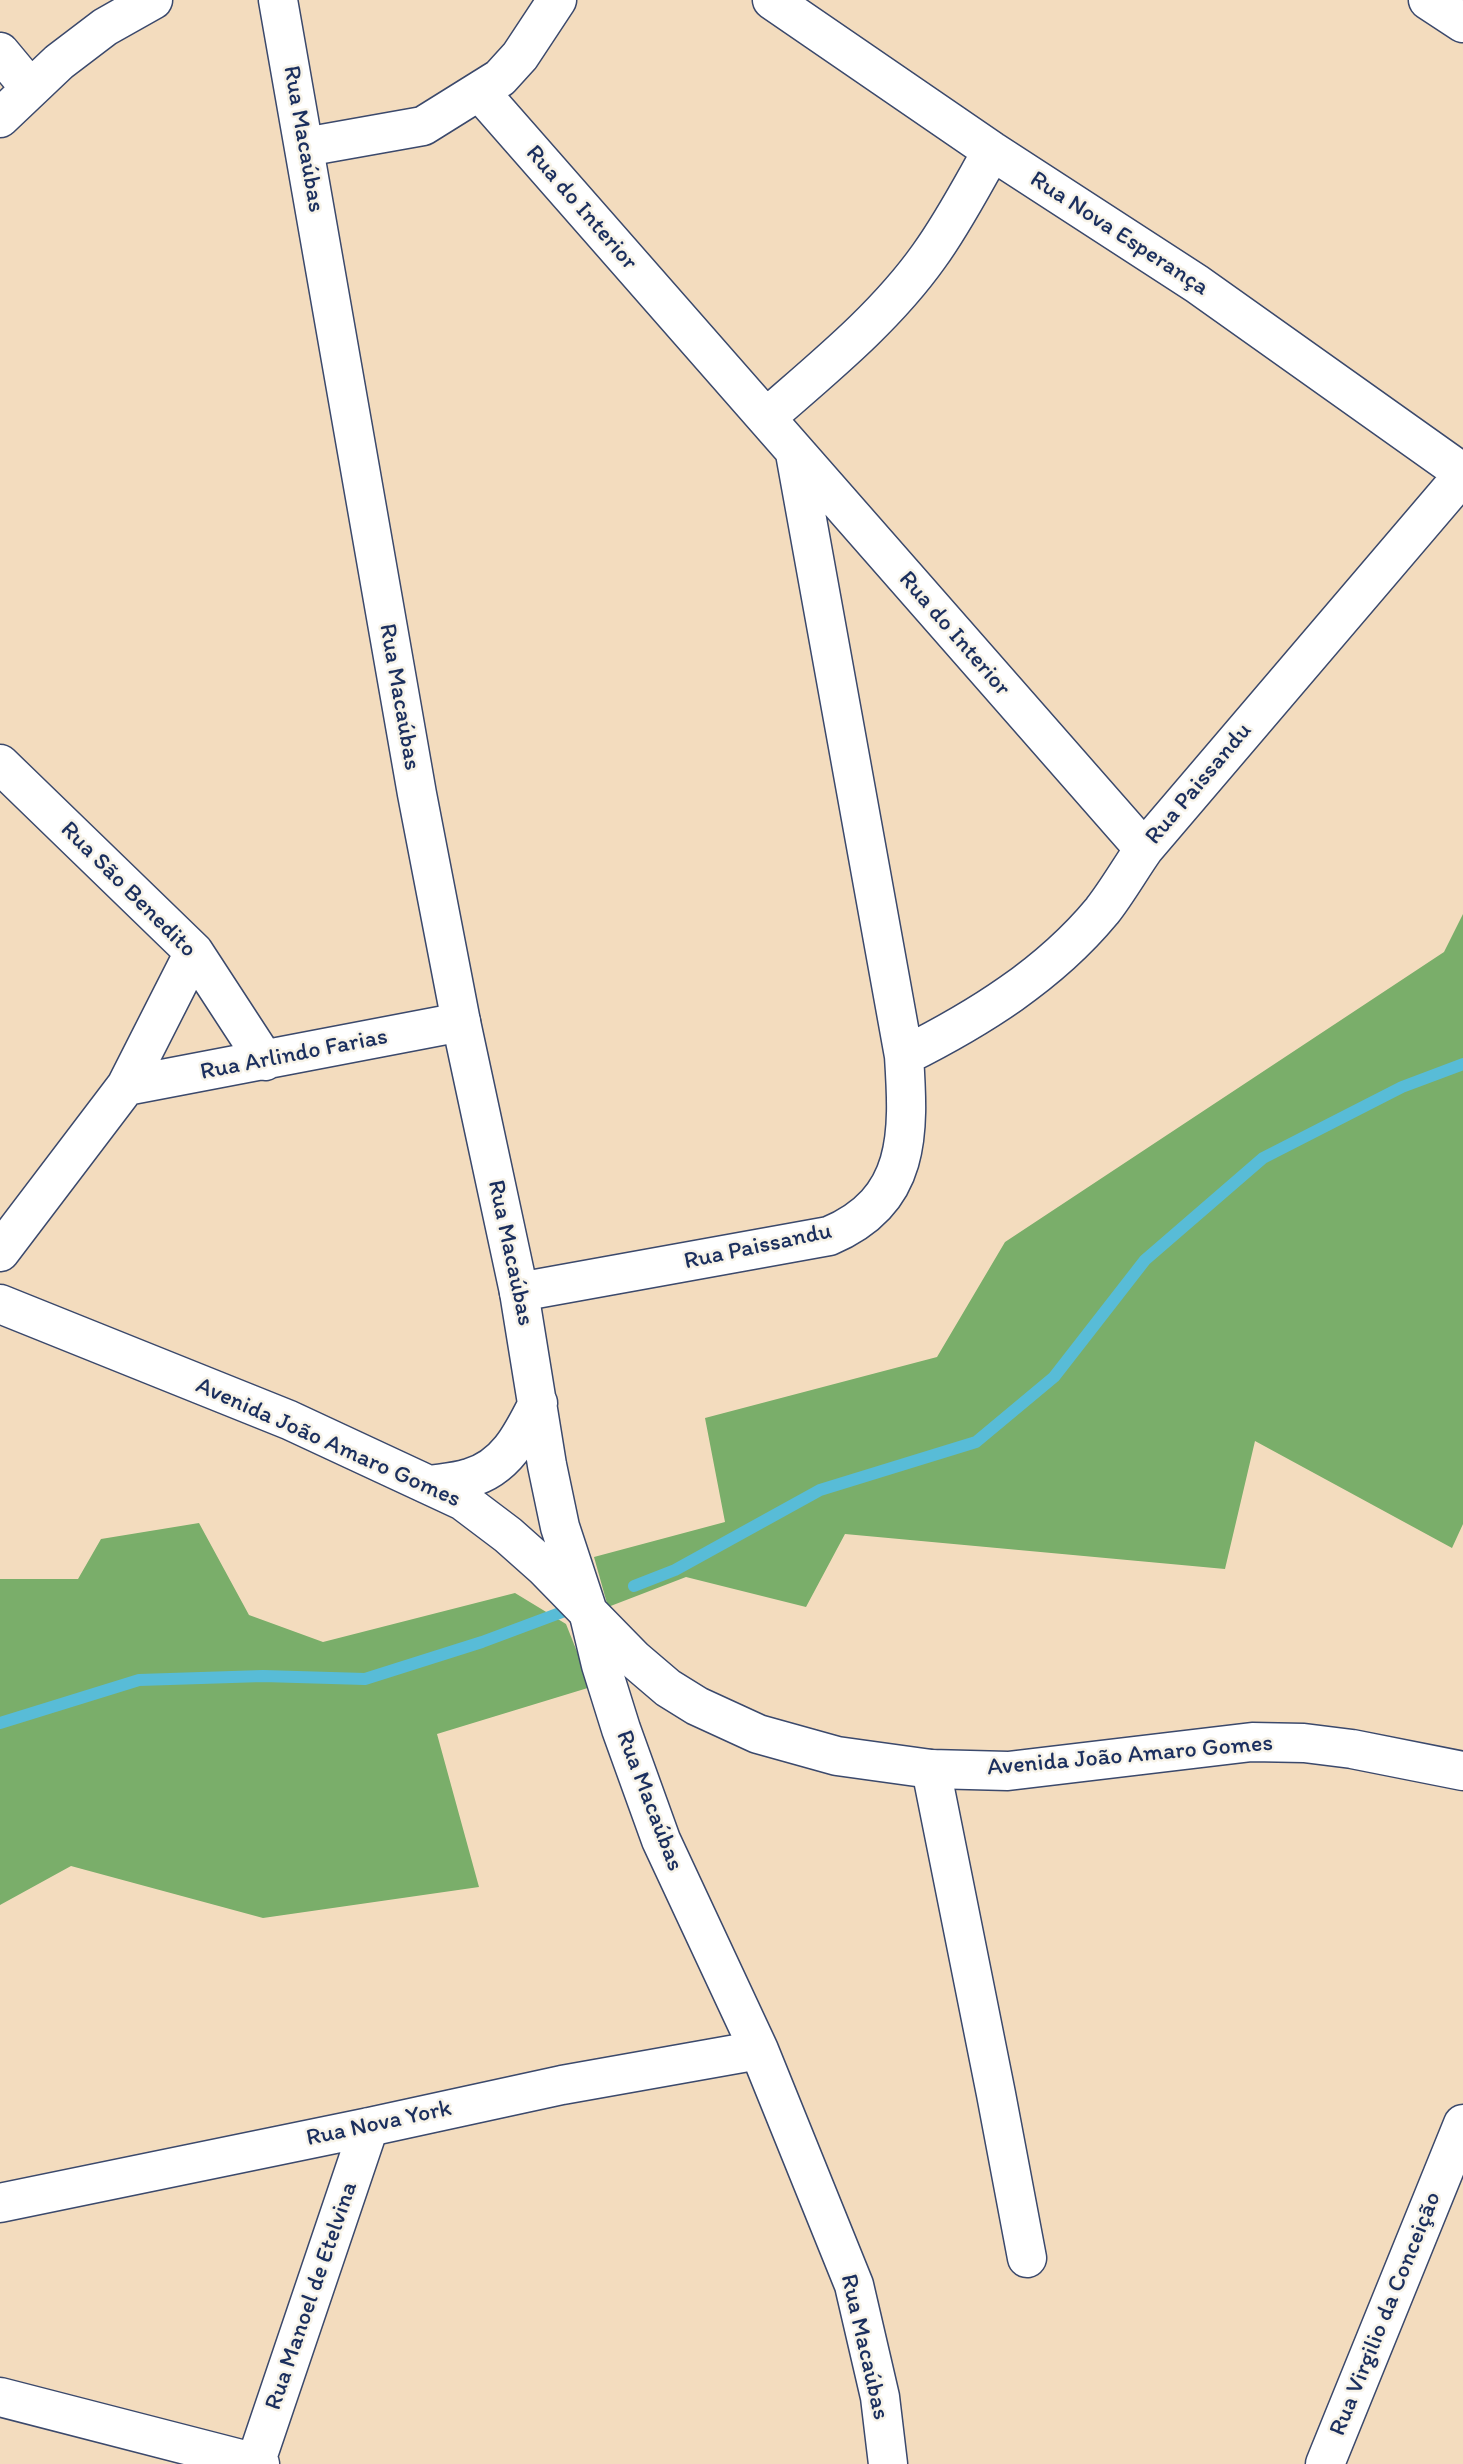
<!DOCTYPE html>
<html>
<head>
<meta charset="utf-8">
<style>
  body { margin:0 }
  canvas { display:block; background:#f3dcbe }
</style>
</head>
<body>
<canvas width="1463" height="2464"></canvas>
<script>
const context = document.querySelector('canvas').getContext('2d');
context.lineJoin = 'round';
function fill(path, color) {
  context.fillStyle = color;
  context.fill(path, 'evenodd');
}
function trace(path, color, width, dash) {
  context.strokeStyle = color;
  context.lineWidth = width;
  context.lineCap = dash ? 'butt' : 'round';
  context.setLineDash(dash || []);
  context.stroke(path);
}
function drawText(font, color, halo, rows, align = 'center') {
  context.font = font + ' Itim,sans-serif';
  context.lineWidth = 5;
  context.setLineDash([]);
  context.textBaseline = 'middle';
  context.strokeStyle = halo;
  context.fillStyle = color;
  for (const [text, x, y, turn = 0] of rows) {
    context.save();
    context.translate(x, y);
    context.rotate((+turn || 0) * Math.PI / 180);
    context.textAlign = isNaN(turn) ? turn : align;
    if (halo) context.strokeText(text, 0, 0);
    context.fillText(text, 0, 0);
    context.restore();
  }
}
fill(new Path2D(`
  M1463 914V1524L1452 1548 1255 1441 1225 1569 845 1534 806 1607 686 1577 608 1607 594 1557 725 1522 705 1418 937 1357 1005 1242 1444 952Z
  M199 1523 249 1615 323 1642 515 1593 566 1624 591 1687 437 1734 479 1887 263 1918 71 1866 0 1905V1579H78L101 1539Z`), '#7aae6a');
trace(new Path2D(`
  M634 1586 675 1570 820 1490 976 1442 1054 1377 1145 1260 1263 1158 1402 1087 1463 1064
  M0 1723 139 1680 263 1676 365 1679 482 1642 565 1611`), '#58bcd7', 12);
const street = new Path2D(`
  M772 0 992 151 1197 284 1463 473
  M1428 0 1463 23
  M0 52 30 88
  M480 92 1144 849
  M0 118 59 62 105 27 153 0
  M305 147 423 126 500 78 520 56 557 0
  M767 417C823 368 885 318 929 256 953 223 972 186 992 151
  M0 764 194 952 265 1061
  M904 1056C978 1019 1049 975 1102 911 1117 892 1130 869 1144 849L1463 475
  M126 1086 461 1022
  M0 1252 126 1086 194 952
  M519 1292 829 1236C912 1201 909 1133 904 1056L795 453
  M589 1615 601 1665 621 1729 661 1840 759 2050 854 2285 880 2397 888 2464
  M931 1769 996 2094 1027 2258
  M0 2203 369 2127 562 2085 759 2050
  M0 2397 260 2464
  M255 2464 369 2127
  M1325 2464 1463 2124`);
const secondary = new Path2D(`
  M278 0 417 794 461 1022 519 1292 547 1465 560 1527 589 1615
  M0 1304 289 1420 463 1501 508 1535 544 1567 634 1659 668 1688 697 1706 758 1734 837 1756 931 1769 1008 1771 1252 1742 1304 1743 1352 1749 1463 1771
  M430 1485C443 1483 457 1482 469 1478 506 1468 522 1435 538 1403`);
trace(street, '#3b496c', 41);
trace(secondary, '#3b496c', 41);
trace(street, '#fff', 38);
trace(secondary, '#fff', 38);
drawText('24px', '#1b2f5e', '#f7f3e8', [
  ["Rua Macaúbas",303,139,80],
  ["Rua do Interior",581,208,49],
  ["Rua Nova Esperança",1119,234,33],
  ["Rua do Interior",954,634,49],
  ["Rua Macaúbas",399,697,80],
  ["Rua Paissandu",1199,784,-50],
  ["Rua São Benedito",128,890,45],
  ["Rua Arlindo Farias",294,1055,-11],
  ["Rua Paissandu",758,1247,-12],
  ["Rua Macaúbas",510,1253,78],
  ["Avenida João Amaro Gomes",328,1443,24],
  ["Avenida João Amaro Gomes",1130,1756,-5],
  ["Rua Macaúbas",649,1801,69],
  ["Rua Nova York",379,2124,-12],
  ["Rua Manoel de Etelvina",312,2296,-71],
  ["Rua Virgilio da Conceição",1386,2314,-68],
  ["Rua Macaúbas",864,2347,77]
]);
</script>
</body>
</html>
